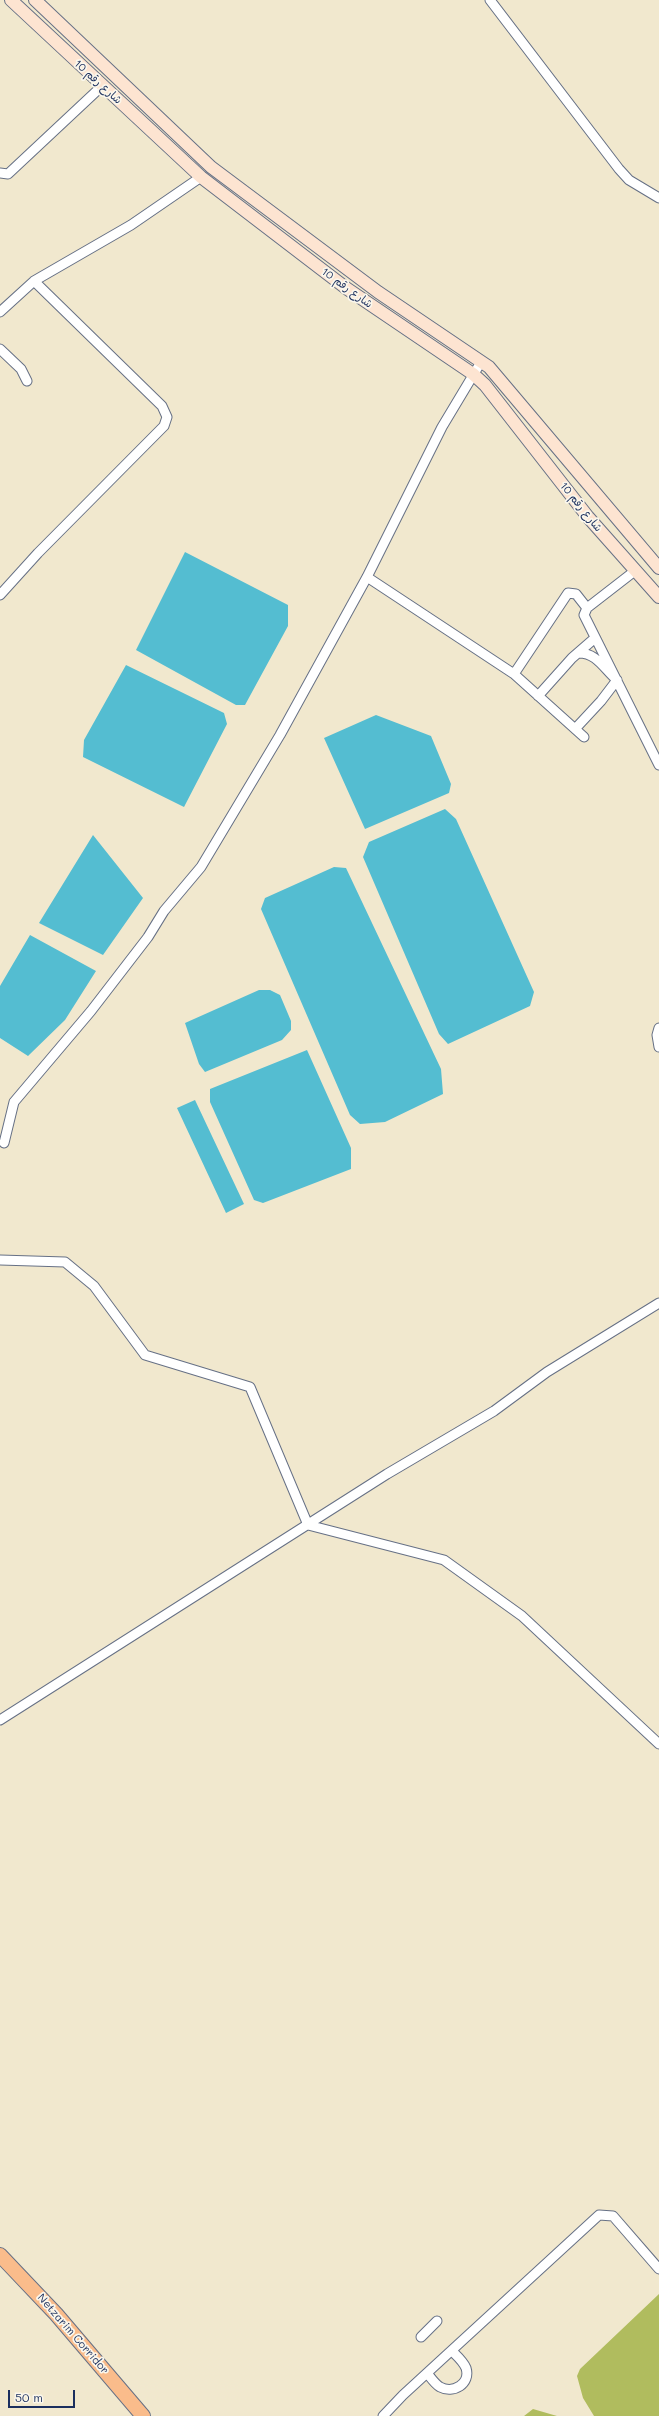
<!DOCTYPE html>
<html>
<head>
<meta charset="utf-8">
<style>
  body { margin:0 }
  #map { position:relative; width:659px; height:2416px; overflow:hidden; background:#f1e8ce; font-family:Mali,sans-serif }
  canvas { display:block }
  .scale { position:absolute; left:8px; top:2390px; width:67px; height:18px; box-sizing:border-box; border:2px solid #1b2f5e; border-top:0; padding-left:5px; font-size:12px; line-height:14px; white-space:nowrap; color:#1b2f5e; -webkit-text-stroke:3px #fbf7ec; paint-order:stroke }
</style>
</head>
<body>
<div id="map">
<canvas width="659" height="2416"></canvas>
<div class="scale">50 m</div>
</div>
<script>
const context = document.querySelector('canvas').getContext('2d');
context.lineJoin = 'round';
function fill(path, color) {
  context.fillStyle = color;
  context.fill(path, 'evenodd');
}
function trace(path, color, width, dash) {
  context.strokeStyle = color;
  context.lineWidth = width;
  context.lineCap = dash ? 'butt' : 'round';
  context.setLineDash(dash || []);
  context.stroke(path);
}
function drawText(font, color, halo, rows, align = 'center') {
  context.font = font + ' Mali,"Playpen Sans Arabic",sans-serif';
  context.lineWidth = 3.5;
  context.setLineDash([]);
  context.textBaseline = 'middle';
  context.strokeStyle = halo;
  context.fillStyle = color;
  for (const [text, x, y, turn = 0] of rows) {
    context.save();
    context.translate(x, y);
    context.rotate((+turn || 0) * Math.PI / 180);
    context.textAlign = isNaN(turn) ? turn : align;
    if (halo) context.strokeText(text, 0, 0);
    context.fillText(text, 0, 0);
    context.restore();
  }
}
fill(new Path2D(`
  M659 2294V2416H594L583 2398 577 2376 580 2369Z
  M533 2409 557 2416H524Z`), '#b0bc5e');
fill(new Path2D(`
  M185 552 288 605V626L245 705H236L136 650Z
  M126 665 224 713 227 724 184 807 83 757 84 740Z
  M376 715 431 736 451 784 449 793 365 829 324 738Z
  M445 809 456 819 534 992 530 1006 448 1044 439 1034 363 857 369 842Z
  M93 835 143 898 103 955 39 923Z
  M334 867 346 868 441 1069 443 1094 385 1122 360 1124 350 1115 261 909 265 898Z
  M30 935 96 971 65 1020 28 1056 0 1038V986Z
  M259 990H270L280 995 291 1021V1030L282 1040 205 1072 199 1064 185 1023Z
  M307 1050 351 1148V1169L263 1203 254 1200 210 1102V1089Z
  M195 1100 244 1204 226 1213 177 1108Z`), '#54bdd1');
const minor = new Path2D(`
  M490 0 619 169 629 180 659 198
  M0 173 8 174 102 86
  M0 312 34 281 131 225 201 177
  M0 349 21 369 27 381
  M636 570 587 608 584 615 659 765
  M367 577 514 674 584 737
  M0 595 38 553 164 426 167 417 162 406 34 281
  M514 674 568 593 576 594 587 608
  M538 696 572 658 595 638
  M575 729 601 701 617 680C604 669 597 653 579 653
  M659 1028 657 1035 659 1047
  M4 1143 14 1102 91 1011 148 937 164 911 201 867 280 735 367 577 442 427 481 362
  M0 1260 65 1262 94 1286 145 1355 250 1387 308 1525 444 1560 522 1616 659 1744
  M0 1720 387 1474 494 1411 547 1372 659 1303
  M421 2337 437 2321
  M427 2373C431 2378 435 2384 440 2387 453 2394 471 2384 466 2368 463 2361 457 2356 452 2351
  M383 2416 403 2395 599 2215 613 2216 659 2269`);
const secondary = new Path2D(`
  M11 0 201 177 346 288 473 374 485 385 588 517 659 597
  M35 0 211 167 378 292 489 367 659 568`);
const primary = new Path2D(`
  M0 2255 56 2314 143 2416`);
trace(minor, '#667085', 11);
trace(secondary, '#667085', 14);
trace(primary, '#667085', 16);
trace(minor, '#fff', 9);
trace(secondary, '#fde4d1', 12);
trace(primary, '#fabc8b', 14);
drawText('11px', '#1b2f5e', '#fbf7ec', [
  ["شارع رقم 10",98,82,42],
  ["شارع رقم 10",347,288,36],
  ["شارع رقم 10",581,507,51],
  ["Netzarim Corridor",73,2334,49]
]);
</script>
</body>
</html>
